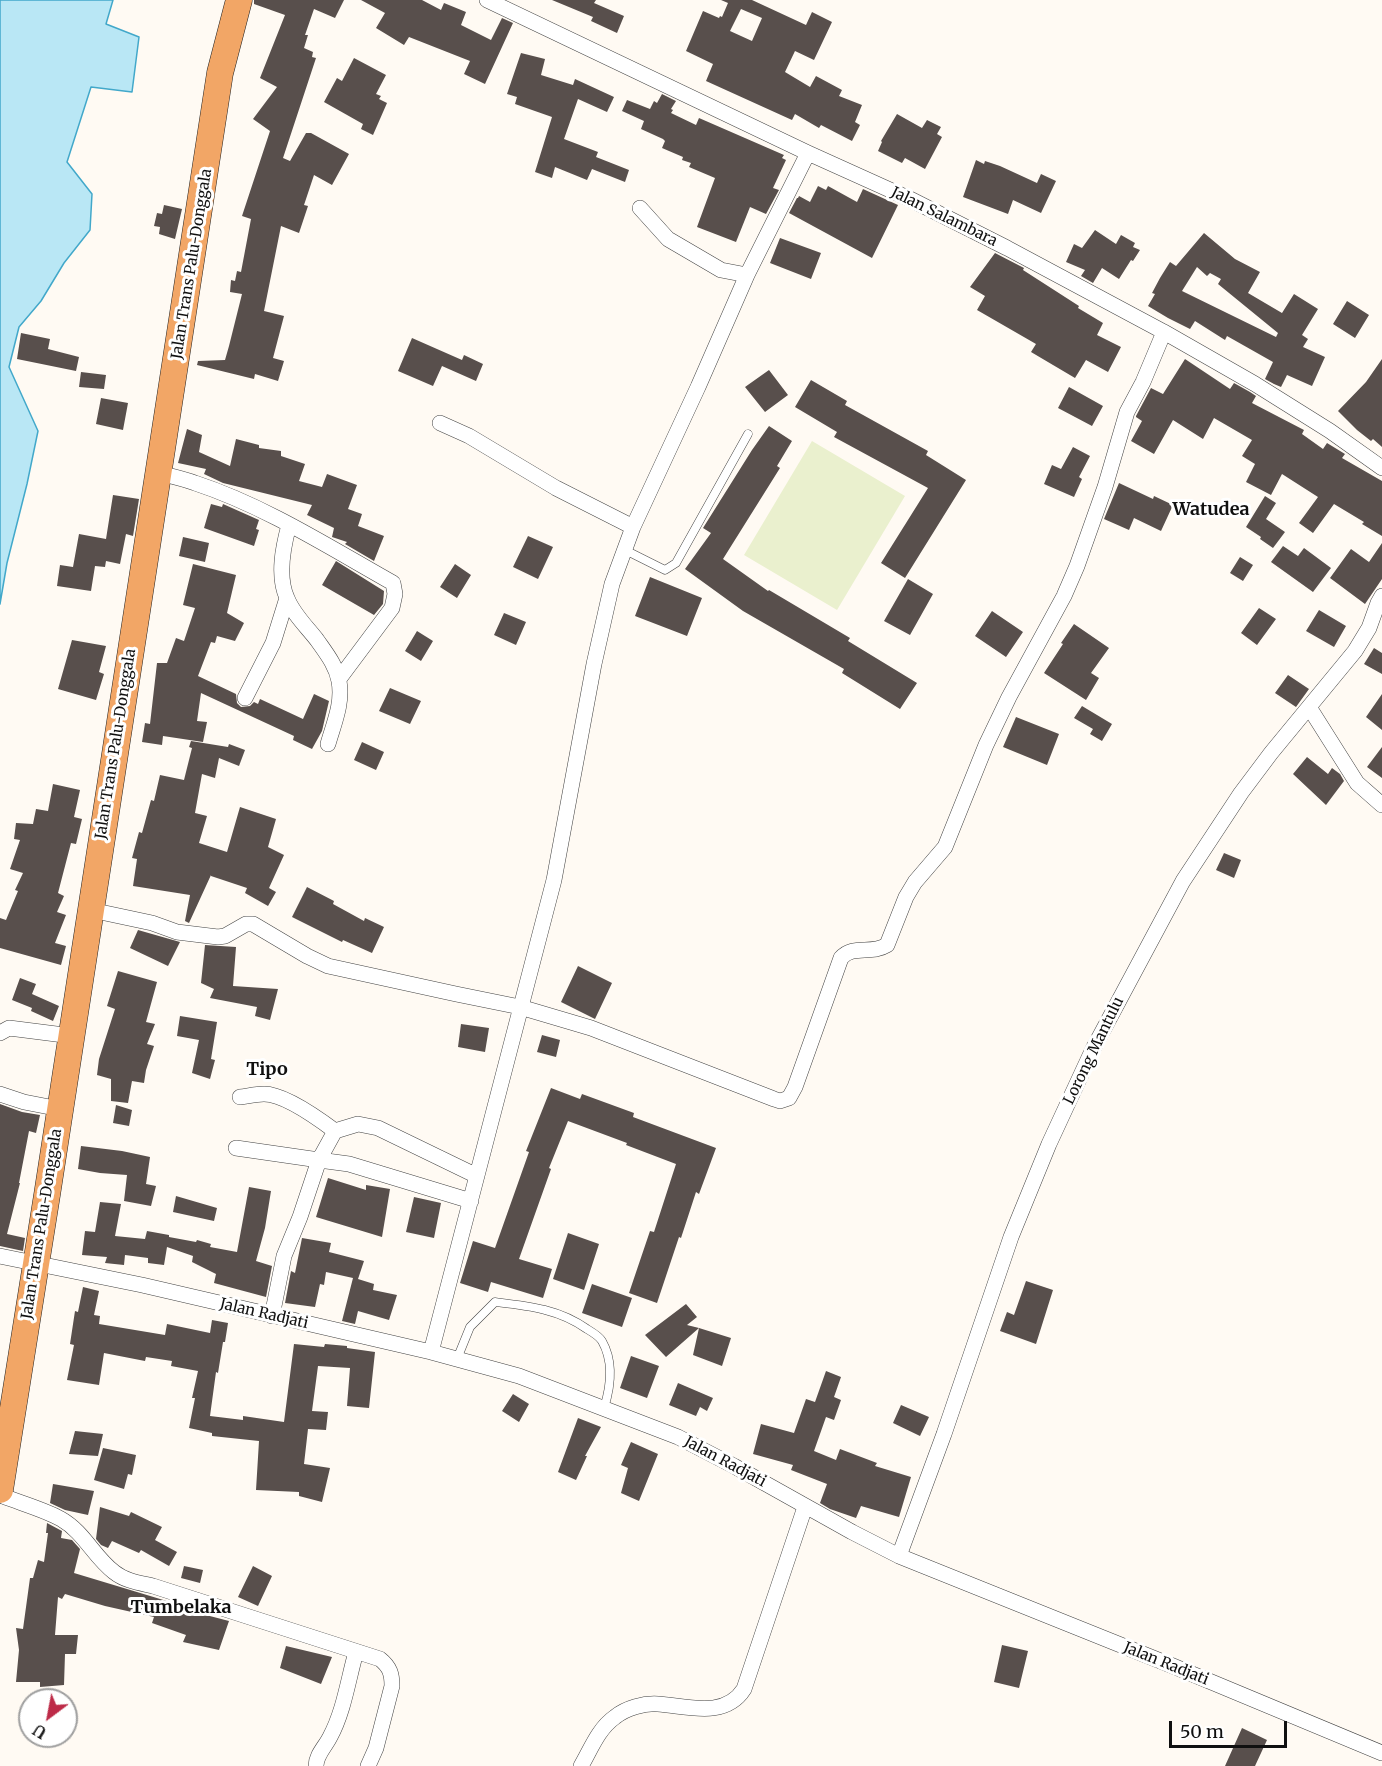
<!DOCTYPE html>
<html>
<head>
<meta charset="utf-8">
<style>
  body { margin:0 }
  #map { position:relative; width:1382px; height:1766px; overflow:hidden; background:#fffaf3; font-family:Merriweather,serif }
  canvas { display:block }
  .north { position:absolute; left:18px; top:1688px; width:60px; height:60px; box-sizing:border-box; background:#fff; border:2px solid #9f9f9f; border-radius:50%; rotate:212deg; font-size:16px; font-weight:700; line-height:24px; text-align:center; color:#101010 }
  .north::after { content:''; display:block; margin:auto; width:21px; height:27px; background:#bd2b48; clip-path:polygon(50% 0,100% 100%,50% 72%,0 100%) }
  .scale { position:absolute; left:1169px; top:1721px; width:118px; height:27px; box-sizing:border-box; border:3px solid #101010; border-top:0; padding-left:8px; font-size:18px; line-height:21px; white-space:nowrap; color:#101010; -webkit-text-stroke:4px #fff; paint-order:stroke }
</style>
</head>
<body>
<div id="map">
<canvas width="1382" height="1766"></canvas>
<div class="north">U</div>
<div class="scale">50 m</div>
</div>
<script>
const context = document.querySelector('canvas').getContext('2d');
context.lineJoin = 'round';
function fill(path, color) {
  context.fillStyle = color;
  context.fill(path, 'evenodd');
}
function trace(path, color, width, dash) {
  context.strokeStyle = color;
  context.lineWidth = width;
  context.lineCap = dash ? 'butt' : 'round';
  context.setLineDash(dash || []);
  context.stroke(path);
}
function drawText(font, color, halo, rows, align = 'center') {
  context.font = font + ' Merriweather,serif';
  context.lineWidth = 6;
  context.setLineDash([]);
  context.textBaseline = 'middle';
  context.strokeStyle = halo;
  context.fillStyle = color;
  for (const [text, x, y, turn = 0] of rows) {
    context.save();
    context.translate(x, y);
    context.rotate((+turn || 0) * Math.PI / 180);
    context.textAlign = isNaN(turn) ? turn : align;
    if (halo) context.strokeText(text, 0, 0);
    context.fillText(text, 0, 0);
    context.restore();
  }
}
fill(new Path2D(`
  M812 441 905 496 837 610 744 555Z`), '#eaf0ce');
const water = new Path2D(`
  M0 0H113L106 24 139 37 132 92 91 87 67 162 92 194 90 230 64 263 41 301 19 327 9 367 38 431 27 484 7 563 0 604Z`);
fill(water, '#b9e7f5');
trace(water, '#42a8ca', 1.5);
fill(new Path2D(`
  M254 0H344L335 18 314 9 305 35H308L304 48 313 52 312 57 316 58 283 158 290 161 306 133H311L349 154 332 185 314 175 304 205 308 206 299 233 281 226 264 311 284 316 273 358 284 361 278 381 255 374 254 379 197 365 198 361 225 360 229 346 242 294 230 292 231 280 235 281 237 271 241 272 251 219 242 216 270 131 253 119 277 87 260 78 285 15 254 4Z
  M361 0H422L441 10 444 3 466 12 461 25 491 40 502 18 513 23 485 84 464 74 470 61 409 37 404 45 376 28 385 13Z
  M552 0H596L594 3 624 16 617 33 591 21 593 17Z
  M721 0H752L806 25 812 12 832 22 814 60 795 51 785 72 810 87 816 76 842 90 839 96 862 105 855 122 860 125 852 141 821 125 819 128 795 114 792 120 706 81 713 64 686 51 703 11 719 18 720 16 722 17 728 3ZM741 9 762 18 752 41 730 31Z
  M521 53 545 59 541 75 573 85 575 79 614 97 607 112 578 99 564 139 598 152 596 157 629 170 625 182 592 169 587 180 555 167 552 178 535 172 552 117 515 104 517 97 507 94Z
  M354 58 386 75 376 94 381 96 379 99 387 103 373 135 361 129 363 124 324 102 337 78 342 81Z
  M662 94 676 101 671 109 673 110 671 113 696 125 699 118 784 155 782 158 786 160 773 188 779 190 766 214 750 207 736 242 697 227 715 178 689 167 691 163 682 160 683 157 662 148 665 141 663 139 641 129 644 121 622 111 627 100 650 109 654 101 657 103Z
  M897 114 922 128 927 120 941 127 937 134 942 137 925 169 905 158 902 163 878 151 882 142 881 141Z
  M976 160 984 164 985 161 1000 166 1037 183 1041 174 1056 181 1041 213 1013 200 1008 214 963 197Z
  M818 186 826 190 828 186 857 202 863 189 898 205 872 258 789 213 797 198H798L799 196 810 202Z
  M164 205 182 209 175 239 159 234 160 227 154 226 157 213 162 214Z
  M1095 230 1116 244 1121 235 1135 243 1133 247 1140 250 1133 261 1131 260 1119 279 1102 268 1093 283 1081 276 1085 270 1066 262 1074 244 1082 248Z
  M1204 233 1235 259 1260 272 1248 293 1282 313 1294 294 1318 309 1302 335 1308 339 1303 347 1325 357 1312 386 1287 375 1281 387 1274 384 1265 379 1273 362 1227 336 1225 340 1195 321 1190 329 1168 318 1148 306 1155 294 1152 293 1160 278 1170 262 1176 266ZM1197 267 1207 276 1210 273 1221 279 1218 284 1278 333 1276 337 1182 291Z
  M780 238 821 253 811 279 770 263Z
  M995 253 1024 268 1023 270 1079 306 1078 308 1103 323 1097 335 1121 347 1108 372 1086 360 1075 378 1031 352 1036 344 977 310 985 296 970 287Z
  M1347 301 1369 315 1355 338 1333 324Z
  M21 333 50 339 48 349 79 357 76 371 17 359Z
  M412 338 462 360 464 355 483 364 476 381 442 366 433 386 398 371Z
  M1185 359 1230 389 1234 383 1250 392 1256 396 1252 403 1304 430 1302 434 1323 449 1327 443 1345 454 1342 458 1382 481V536L1362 524 1364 522 1334 504 1313 533 1299 523 1318 497 1282 474 1271 495 1246 482 1255 464 1242 456 1252 440 1214 418 1203 439 1173 420 1154 454 1131 441 1142 421 1136 417V416L1151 388 1163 394Z
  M1382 359V447L1373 439 1371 441 1357 430 1338 411 1366 382Z
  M769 370 788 395 765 412 745 387Z
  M81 372 106 375 104 389 79 387Z
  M811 380 847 401 845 405 928 451 926 455 966 480 905 578 881 563 928 488 834 437 837 432 795 407Z
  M1069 387 1103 406 1092 426 1058 408Z
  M101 398 128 403 123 430 96 424Z
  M769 426 792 441 777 466 780 468 723 559 768 591 769 590 850 638 848 641 917 683 900 709 842 673 844 669 743 611 685 569 711 533 703 528 752 450Z
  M187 429 202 435 199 452 230 466 236 439 259 445V448L281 451V456L305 464 299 481 322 487 327 474 357 485 348 509 362 514 358 526 384 536 374 561 345 544 347 542 332 537 334 528 307 515 312 505 223 483 204 474 206 469 178 463Z
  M1073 447 1090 456 1079 477 1082 479 1074 497 1044 484 1052 465 1061 469Z
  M1119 483 1153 499 1154 496 1173 505 1161 531 1134 518 1129 530 1104 519Z
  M113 495 139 499 133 536 126 534 120 564 106 561 105 567 95 566 91 591 57 586 60 565 73 567 79 534 106 539Z
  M1265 496 1276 503 1266 519 1285 532 1273 548 1260 539 1261 537 1246 527Z
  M211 504 222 507 223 504 259 520 256 529 259 530 254 546 204 528Z
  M528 536 553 547 538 579 513 567Z
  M183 537 209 543 205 562 179 556Z
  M1382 543V579L1365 604 1330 578 1351 549 1369 562Z
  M1283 546 1298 556 1304 548 1331 568 1313 592 1271 562Z
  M1240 557 1253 565 1243 581 1230 573Z
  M336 561 384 591 383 604 374 615 322 585Z
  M193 564 236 575 227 613 244 623 235 641 217 636 215 643 211 642 198 676 236 694 237 703 241 707 250 706 254 702 258 704 260 699 303 719 314 694 329 701 322 731 312 749 293 740 294 736 201 693 197 721 207 722 203 742 163 736 162 745 142 742 145 723 150 724 157 663H167L176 638 184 641 195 608 183 605Z
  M455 564 471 575 457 598 440 587Z
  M650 577 702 598 687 636 635 616Z
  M908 579 933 594 910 635 884 621Z
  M1259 608 1276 619 1257 645 1241 633Z
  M1319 610 1346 626 1334 647 1306 631Z
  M992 611 1023 632 1006 657 975 636Z
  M504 613 526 622 516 645 494 635Z
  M1074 624 1109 648 1091 673 1099 678 1086 700 1044 673 1063 644 1061 643Z
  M417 631 433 641 421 661 405 651Z
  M72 640 106 646 99 672 104 674 96 700 58 689Z
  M1374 648 1382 653V674L1364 664Z
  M1288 675 1309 689 1296 707 1275 693Z
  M390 688 421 701 410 724 379 711Z
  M1382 694V730L1366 717Z
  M1082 706 1112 724 1102 741 1090 734 1093 729 1074 718Z
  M1016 717 1059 734 1047 765 1003 747Z
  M191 741 228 747 229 744 245 750 239 766 219 758 215 778 202 774 195 813 207 816 199 843 227 852 240 807 276 819 268 847 284 855 269 888 276 892 268 906 245 893 247 888 211 876V875L189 923 185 921 190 895 133 886 137 859 132 858 139 832 142 833 151 800 154 801 160 775 184 780 192 748 189 747Z
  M362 742 384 752 376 770 354 760Z
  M1382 747V778L1367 767Z
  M1307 757 1328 774 1332 768 1340 774 1344 781 1326 805 1293 774Z
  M53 784 80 790 74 817 82 819 76 844 71 843 58 893 64 896 57 912 66 915 55 943 66 946 61 965 0 948V918L6 920 18 891 15 890 23 873 10 869 20 840 14 839 16 823 33 824 36 809 48 811Z
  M1224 853 1241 860 1234 878 1216 870Z
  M307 887 334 901 333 904 364 921 365 918 384 927 372 953 343 940 342 942 292 917Z
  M138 930 180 942 168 966 130 948Z
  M205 945 236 947 233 986 278 989 270 1020 255 1016 257 1007 210 998 214 989 201 983Z
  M578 966 612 983 595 1019 561 1002Z
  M118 971 157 982 146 1022 155 1024 147 1044 154 1046 146 1070 144 1083 132 1081 128 1103 111 1101V1079L97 1075 99 1059 115 1009 107 1006Z
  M20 978 36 984 32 994 59 1006 53 1021 31 1011 32 1008 12 1000Z
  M180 1016 217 1022 211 1059 215 1060 210 1079 192 1073 199 1040 177 1036Z
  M461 1024 489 1028 485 1052 458 1047Z
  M542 1035 560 1040 556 1057 537 1052Z
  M551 1088 580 1099 582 1094 634 1113 633 1117 716 1148 699 1194 696 1192 681 1238 679 1237 657 1303 629 1293 650 1231 654 1232 676 1164 626 1145 627 1143 568 1121 549 1168 551 1169 519 1259 552 1269 543 1298 491 1282 488 1292 460 1283 473 1241 495 1248 529 1152 526 1151Z
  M0 1104 22 1112 40 1115 36 1133 29 1131 19 1183H20L7 1234 25 1238 23 1251 0 1246Z
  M116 1105 132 1110 129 1126 113 1123Z
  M81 1146 122 1151 150 1157 146 1184 156 1186 151 1206 124 1201 127 1175 100 1173 78 1169Z
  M328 1178 366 1190V1185L390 1189 382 1237 316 1217Z
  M249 1187 271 1191 265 1228 256 1261 272 1266 266 1297 214 1283 216 1274 192 1262 193 1256 167 1247 164 1265 148 1263V1258L125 1255 124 1265 105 1263 107 1257 82 1255 85 1231 95 1232 100 1202 121 1204 115 1236 145 1239 147 1231 169 1235V1237L196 1242 197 1240 211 1244 210 1247 237 1252Z
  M176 1196 217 1208 214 1221 173 1212Z
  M414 1197 441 1203 434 1238 406 1232Z
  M568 1233 599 1244 584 1290 553 1279Z
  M302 1238 331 1243 329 1252 364 1261 358 1279 374 1284 373 1290 397 1295 389 1320 358 1311 355 1324 342 1321 353 1278 326 1272 324 1285 320 1284 315 1307 285 1303 291 1271 295 1273Z
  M1026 1281 1053 1290 1036 1344 1000 1331 1007 1312 1014 1315Z
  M592 1284 632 1298 622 1327 582 1313Z
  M83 1287 99 1291 94 1315 100 1316 99 1324 165 1335 167 1324 210 1333 212 1320 228 1323 225 1342H223L218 1373 216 1372 210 1416 243 1420V1416L284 1422 294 1344 324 1347 325 1344 347 1346V1348L375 1352 369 1408 347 1406 350 1368 318 1366 312 1411 328 1412 326 1430 308 1429 304 1464 330 1468 322 1502 299 1496V1492L256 1490 259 1441 212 1436V1433L189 1428 195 1398H192L198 1371 171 1366 172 1361 146 1357 145 1361 104 1353 99 1385 67 1380 74 1345 70 1344 75 1311 78 1312Z
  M686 1304 697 1317 687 1325 699 1328 666 1357 645 1335Z
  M699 1328 731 1338 722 1366 693 1355Z
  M631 1356 659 1366 647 1398 620 1388Z
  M826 1371 841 1377 834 1397 841 1400 834 1420 826 1417 814 1451 836 1460 840 1449 877 1463 875 1466 911 1477 899 1517 861 1506 856 1518 830 1509 820 1503 827 1484 791 1470 793 1465 753 1454 761 1424 794 1433 806 1399 815 1402Z
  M678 1383 713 1398 707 1411 700 1407 696 1416 669 1405Z
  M513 1394 529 1404 519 1422 502 1411Z
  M901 1405 929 1417 920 1436 893 1423Z
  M578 1418 601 1427 585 1456H587L576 1480 558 1472Z
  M75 1431 103 1434 98 1456 69 1454Z
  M631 1442 658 1454 639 1501 621 1493 628 1468 621 1465Z
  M103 1448 136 1455 132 1475 128 1474 124 1489 94 1480Z
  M53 1484 94 1491 88 1515 65 1510 50 1503Z
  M100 1507 129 1516 131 1512 162 1527 155 1540 177 1552 169 1566 141 1550 139 1553 112 1541 108 1548 101 1545 96 1539Z
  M47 1523 62 1531 61 1538 72 1540 80 1549 74 1573 180 1605 179 1608 229 1621 219 1650 183 1642 186 1635 152 1623 154 1617 105 1606 65 1594 62 1599 58 1597 55 1635H78L76 1654H65L64 1685 40 1687V1682H16L19 1650 16 1628 23 1629 30 1578H33L38 1560 44 1562 48 1533H46Z
  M184 1566 203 1570 200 1583 181 1578Z
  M253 1566 272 1576 258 1606 238 1597Z
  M1002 1645 1028 1651 1019 1688 994 1682Z
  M286 1646 332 1657 321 1684 280 1668Z
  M1242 1728 1267 1740 1255 1766H1225Z`), '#584f4c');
const service = new Path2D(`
  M625 550 665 570 676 563 748 434
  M457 1359 470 1327 495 1302C529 1306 559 1309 587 1329 592 1332 599 1336 602 1341 614 1362 611 1386 604 1408`);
const minor = new Path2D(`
  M487 0 808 153 910 199 1007 248 1164 332 1255 384 1330 431 1382 468
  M640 208 668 239 721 270 747 275
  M440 423 469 436 556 488 633 527
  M159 473C171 476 184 479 195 483 265 506 329 547 393 583L395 594 392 608 339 679
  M289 525C283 547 277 576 287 598 293 614 307 627 317 640 326 653 336 665 339 681 343 703 334 723 328 744
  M245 698 273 643 287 598
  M1309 707 1357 783 1382 805
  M91 910 152 923 177 932 218 937 225 936 246 924H253L307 956 328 966 456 994 520 1007 591 1028 774 1099 780 1101 789 1098 795 1087 841 958C853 944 871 955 887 945L906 897 915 882 945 847 986 745 1009 697 1064 596 1077 566 1105 487 1127 412 1143 382 1164 332
  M0 1033 9 1028 72 1036
  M0 1094 24 1102 60 1109
  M240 1097C248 1096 256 1094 264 1094 284 1094 319 1119 335 1131
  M236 1148 319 1160 335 1131 358 1124 378 1128 477 1176
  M0 1256 142 1285 431 1352 519 1376 678 1437 734 1466 852 1532 899 1556 1173 1666 1382 1753
  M272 1316 284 1256 300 1217 319 1160 349 1164 471 1201
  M431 1352 554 880 594 664 612 584 633 527 698 387 747 275 808 153
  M0 1495C20 1503 43 1509 61 1519 84 1532 94 1557 114 1572 125 1581 140 1583 153 1586L380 1659C390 1667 392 1674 392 1686L376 1748 368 1766
  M899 1556 944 1434 1011 1237 1049 1144 1093 1049 1183 881 1241 793 1271 753 1355 651 1369 628 1378 603 1382 596
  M316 1766C316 1755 325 1747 330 1737 344 1711 348 1680 356 1652
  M581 1766C591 1749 598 1729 615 1717 626 1708 644 1703 658 1704 687 1706 725 1719 744 1689L805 1507`);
const trunk = new Path2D(`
  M0 1490 47 1195 220 73 239 0`);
trace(service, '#434343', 9);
trace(minor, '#434343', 16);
trace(trunk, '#212121', 27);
trace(service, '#fff', 8);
trace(minor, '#fff', 15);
trace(trunk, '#f2a666', 26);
drawText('15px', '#101010', '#fff', [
  ["Jalan Salambara",944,217,26],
  ["Jalan Trans Palu-Donggala",192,264,-81],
  ["Jalan Trans Palu-Donggala",116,744,-81],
  ["Lorong Mantulu",1094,1051,-64],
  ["Jalan Trans Palu-Donggala",42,1224,-81],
  ["Jalan Radjati",264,1314,13],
  ["Jalan Radjati",725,1462,28],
  ["Jalan Radjati",1166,1664,22]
]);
drawText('bold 18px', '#101010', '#fff', [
  ["Watudea",1211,510],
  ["Tipo",267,1070],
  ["Tumbelaka",181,1608]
]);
</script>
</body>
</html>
